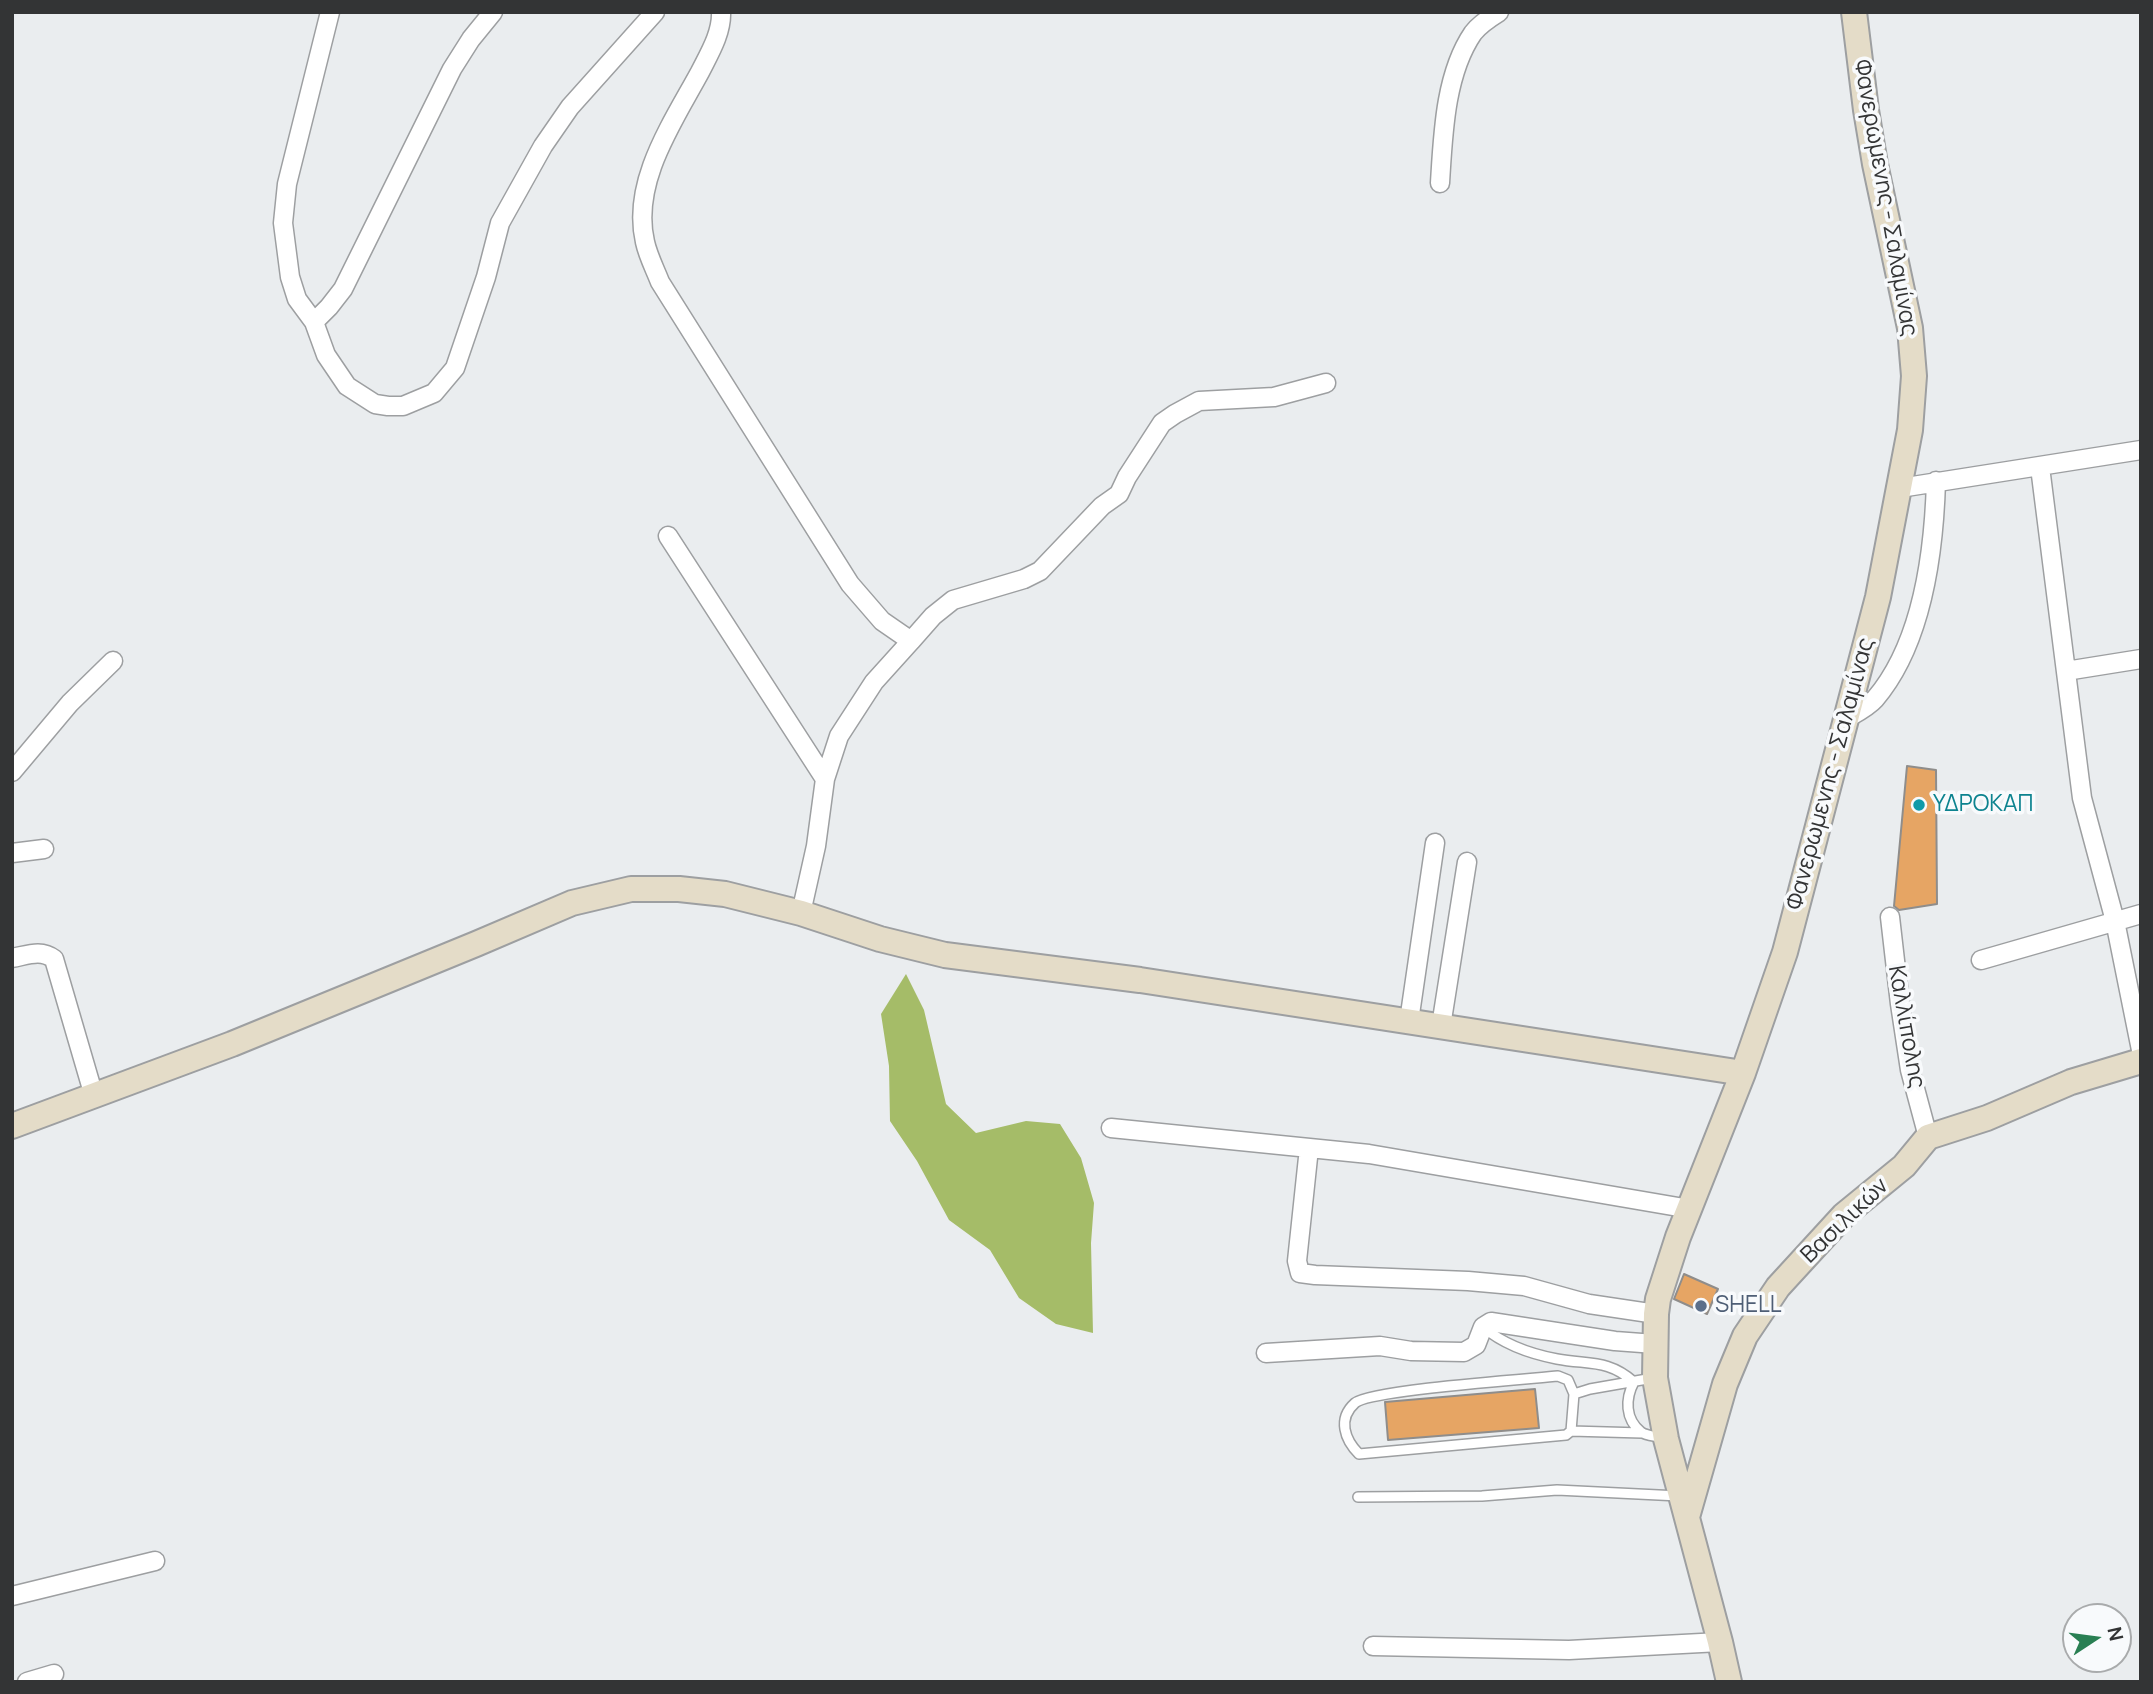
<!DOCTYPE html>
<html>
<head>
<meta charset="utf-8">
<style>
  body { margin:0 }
  #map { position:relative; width:2153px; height:1694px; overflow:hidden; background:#eaedef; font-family:Manrope,sans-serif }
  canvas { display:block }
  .frame { position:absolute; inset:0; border:14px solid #333435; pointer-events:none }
  .north { position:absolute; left:2062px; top:1603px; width:70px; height:70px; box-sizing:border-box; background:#f8fafc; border:2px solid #a9abac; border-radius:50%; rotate:77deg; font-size:19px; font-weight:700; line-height:28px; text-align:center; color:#333435 }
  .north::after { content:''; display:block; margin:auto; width:24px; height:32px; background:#297f53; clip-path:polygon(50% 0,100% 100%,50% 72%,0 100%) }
</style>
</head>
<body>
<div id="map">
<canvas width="2153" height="1694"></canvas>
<div class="frame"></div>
<div class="north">N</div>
</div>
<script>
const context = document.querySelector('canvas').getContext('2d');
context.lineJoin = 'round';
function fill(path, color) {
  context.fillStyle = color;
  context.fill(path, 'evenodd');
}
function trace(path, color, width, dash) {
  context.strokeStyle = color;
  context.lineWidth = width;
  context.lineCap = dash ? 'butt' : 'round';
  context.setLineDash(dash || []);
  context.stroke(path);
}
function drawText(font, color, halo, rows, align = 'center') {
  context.font = font + ' Manrope,sans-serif';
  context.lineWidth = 7;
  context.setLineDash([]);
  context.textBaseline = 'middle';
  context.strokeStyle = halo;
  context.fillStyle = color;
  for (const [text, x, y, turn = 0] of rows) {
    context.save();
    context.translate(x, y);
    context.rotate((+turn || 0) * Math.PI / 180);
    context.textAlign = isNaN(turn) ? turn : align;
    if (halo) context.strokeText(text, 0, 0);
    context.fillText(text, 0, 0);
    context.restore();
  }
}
fill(new Path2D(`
  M906 974 924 1010 946 1104 976 1133 1026 1121 1060 1124 1081 1158 1094 1203 1091 1243 1093 1333 1056 1324 1019 1298 990 1250 949 1220 917 1161 890 1121 889 1066 881 1014Z`), '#a5bc68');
const building = new Path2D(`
  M1907 766 1936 770 1937 904 1899 910 1894 906Z
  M1684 1274 1718 1289 1707 1314 1674 1299Z
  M1535 1389 1539 1428 1388 1440 1385 1402Z`);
fill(building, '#e6a564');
trace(building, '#8f8d8b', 2);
const lane = new Path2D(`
  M1483 1327C1503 1344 1531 1354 1557 1359 1589 1365 1608 1359 1634 1382 1625 1399 1625 1419 1641 1432 1646 1436 1656 1436 1663 1438
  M1574 1394 1568 1380 1558 1376C1528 1379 1369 1390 1355 1403 1337 1419 1345 1440 1359 1454L1566 1435 1571 1431 1574 1394 1590 1389 1653 1378
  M1571 1431 1642 1433
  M1358 1497 1482 1496 1557 1490 1679 1496`);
const street = new Path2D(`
  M330 12 287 184 283 223 290 277 297 299 314 322 326 355 347 386 375 404 388 406H403L434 393 455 368 486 277 500 223 543 146 570 107 655 12
  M721 12C722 33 709 54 700 72 673 122 631 182 645 242 648 256 655 269 660 282L850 584 882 621 911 641 874 682 839 736 825 779 816 846 801 913
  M1440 183C1443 134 1445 74 1473 33 1479 25 1491 17 1499 12
  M314 322 329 307 343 289 452 69 471 39 493 12
  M2040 467 2082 798 2115 921 2141 1050
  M1900 488 2141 450
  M668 536 825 779
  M911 641 933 616 953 600 1024 579 1040 571 1102 506 1119 494 1127 477 1162 423 1175 414 1199 401 1274 397 1326 383
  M2066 671 2141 659
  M1844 720C1854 714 1867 708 1875 699 1922 644 1934 552 1936 481
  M12 772 70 703 113 661
  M12 853 44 849
  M1890 917 1900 1004 1910 1070 1928 1137
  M12 958C28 955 41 949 54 959L94 1096
  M1981 960 2141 914
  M1409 1021 1435 843
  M1441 1026 1467 862
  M1111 1128 1369 1154 1690 1209
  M1309 1148 1297 1261 1300 1273 1315 1275 1468 1281 1524 1286 1589 1304 1656 1314
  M1266 1353 1380 1346 1411 1351 1464 1352 1476 1345 1483 1327 1491 1322 1615 1341 1655 1344
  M12 1596 155 1561
  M1373 1646 1569 1650 1720 1642
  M27 1682 54 1674`);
const secondary = new Path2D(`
  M12 1126 232 1044 476 944 572 903 631 889H679L725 894 801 913 880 939 945 955 1140 980 1743 1073
  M1687 1517 1725 1384 1745 1336 1778 1287 1844 1215 1904 1166 1928 1137 1987 1118 2071 1082 2141 1061
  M1729 1682 1720 1642 1666 1439 1655 1378 1656 1314 1658 1299 1678 1237 1743 1073 1785 952 1878 597 1910 430 1914 376 1910 328 1875 164 1866 110 1854 12`);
trace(lane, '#9d9fa1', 12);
trace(street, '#9d9fa1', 21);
trace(secondary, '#9d9fa1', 28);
trace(lane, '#fff', 9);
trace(street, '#fff', 18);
trace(secondary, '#e4dcc8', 24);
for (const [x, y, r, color] of [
  [1919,805,7,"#0f9aa8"],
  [1701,1306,7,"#5c6f8a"]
]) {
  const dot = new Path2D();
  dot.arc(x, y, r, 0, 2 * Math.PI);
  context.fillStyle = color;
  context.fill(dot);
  trace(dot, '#f8fafc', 2.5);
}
drawText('23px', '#333435', '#f8fafc', [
  ["Φανερωμενης - Σαλαμίνας",1885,198,80],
  ["Φανερωμενης - Σαλαμίνας",1831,774,-75],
  ["Καλλίπολης",1906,1027,80],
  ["Βασιλικών",1845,1221,-44]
]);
drawText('23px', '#0d838f', '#f8fafc', [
  ["ΥΔΡΟΚΑΠ",1933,805]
], 'left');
drawText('23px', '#4e5e75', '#f8fafc', [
  ["SHELL",1715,1306]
], 'left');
</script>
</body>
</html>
